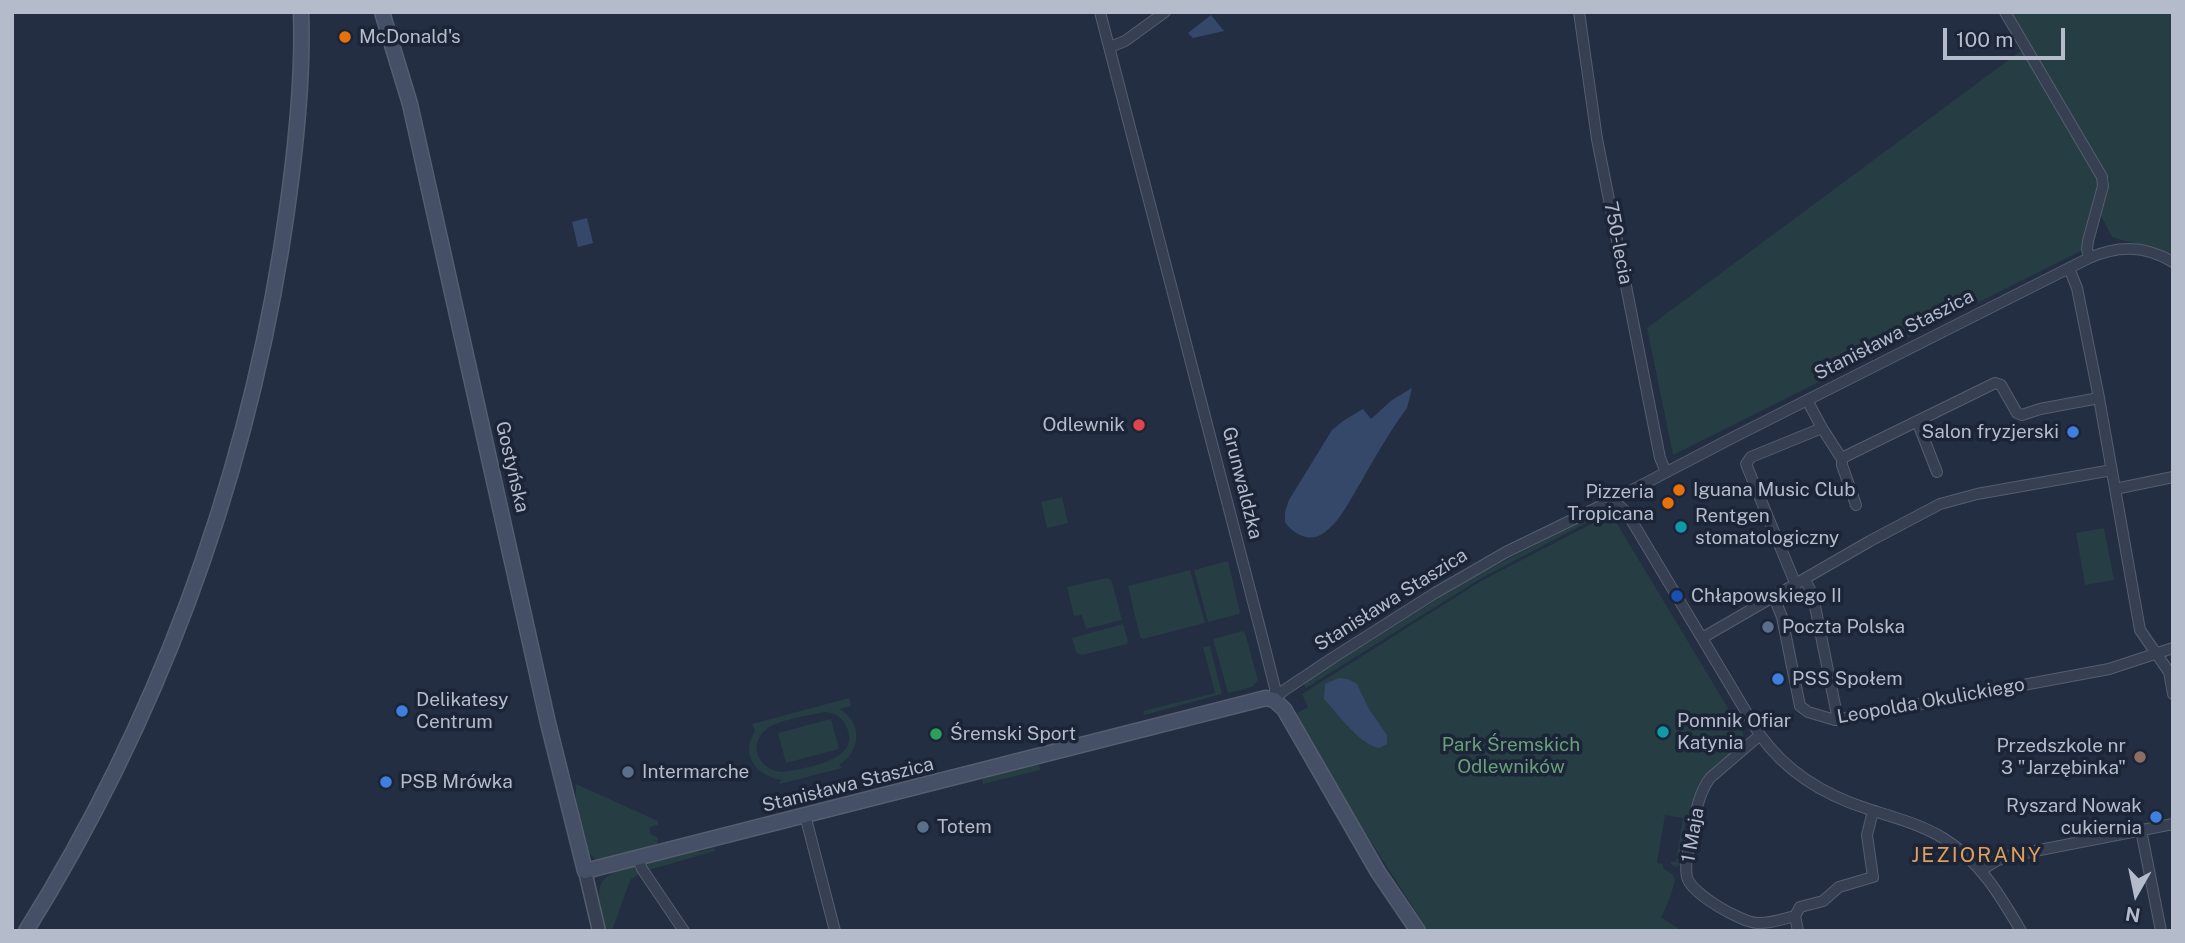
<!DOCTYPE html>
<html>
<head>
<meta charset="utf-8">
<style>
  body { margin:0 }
  #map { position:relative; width:2185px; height:943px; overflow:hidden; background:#232e42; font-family:"Public Sans",sans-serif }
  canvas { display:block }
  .frame { position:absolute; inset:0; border:14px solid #b4bccc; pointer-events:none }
  .north { position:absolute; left:2101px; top:859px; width:70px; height:70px; -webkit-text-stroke:5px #1c2537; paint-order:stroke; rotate:189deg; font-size:19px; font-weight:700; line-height:28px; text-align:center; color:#b4bccc }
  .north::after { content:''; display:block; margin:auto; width:24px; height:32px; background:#b4bccc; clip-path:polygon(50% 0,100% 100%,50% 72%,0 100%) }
  .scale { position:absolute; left:1943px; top:28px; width:122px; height:32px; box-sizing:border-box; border:4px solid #b4bccc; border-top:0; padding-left:9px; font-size:21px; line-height:24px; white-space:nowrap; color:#b4bccc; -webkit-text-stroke:5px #1c2537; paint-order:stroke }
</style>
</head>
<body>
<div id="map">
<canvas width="2185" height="943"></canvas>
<div class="frame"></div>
<div class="north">N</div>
<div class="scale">100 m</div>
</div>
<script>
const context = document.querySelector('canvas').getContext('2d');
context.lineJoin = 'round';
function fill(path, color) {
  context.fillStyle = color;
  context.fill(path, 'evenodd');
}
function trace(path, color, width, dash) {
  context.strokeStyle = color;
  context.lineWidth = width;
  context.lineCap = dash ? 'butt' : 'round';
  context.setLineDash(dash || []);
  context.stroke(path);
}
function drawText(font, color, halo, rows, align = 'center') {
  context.font = font + ' "Public Sans",sans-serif';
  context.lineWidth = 7;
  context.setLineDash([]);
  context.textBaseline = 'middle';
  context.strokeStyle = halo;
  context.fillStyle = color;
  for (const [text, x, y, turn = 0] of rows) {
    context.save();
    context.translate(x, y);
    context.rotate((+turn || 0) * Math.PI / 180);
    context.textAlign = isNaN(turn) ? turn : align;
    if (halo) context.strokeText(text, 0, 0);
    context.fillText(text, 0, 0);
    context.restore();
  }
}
fill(new Path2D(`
  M2011 12H2173V254C2153 246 2133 244 2112 237L2099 212 2110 181Z
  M2022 50 2099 177 2081 251 1673 455 1647 328Z
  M1062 497 1068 523 1047 528 1041 502Z
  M1609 509 1615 511 1623 517 1618 520 1599 516 1480 579 1306 688 1303 683 1473 577 1603 510Z
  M1599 520 1616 522 1743 733V744C1712 770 1697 777 1691 819H1686L1678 863 1682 864 1676 867 1672 865 1670 862H1676L1683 818 1665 815 1657 863 1663 864V868L1672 874 1675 879C1673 890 1667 907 1661 917L1682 931H1428L1361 826 1295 714 1308 707 1302 694 1481 581Z
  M2104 528 2114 580 2085 585 2076 533Z
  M1228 561 1240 612 1239 614 1208 622 1194 570Z
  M1190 570 1205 623 1143 639 1140 637 1128 586Z
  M1106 578 1110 579 1112 582 1122 620 1086 629 1082 615 1074 616 1067 587Z
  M1123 624 1128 641 1127 644 1082 655 1076 652 1072 638Z
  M1243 631 1245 633 1258 680 1252 687 1228 693 1213 639Z
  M1210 646 1222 694 1144 715 1143 711 1215 693 1203 647Z
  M849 698 851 706 840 709C863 724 861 751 839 765L842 768 780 784 779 782 782 780C758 777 739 756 755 731L752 724ZM825 712C835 713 842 717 846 726 863 759 810 767 789 771 762 777 744 745 768 728 779 720 810 715 825 712Z
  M831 719 839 749 786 763 778 733Z
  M1039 765 1040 770 983 784 982 779 1004 773 1006 770Z
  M576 784 658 821V825L649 827 651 834 658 838 657 845 653 848 599 861C578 852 575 804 576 784Z
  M714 848 715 851 645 871 644 867 648 862 698 849 699 852Z
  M631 866 634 867 641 873 630 880 612 931H607C599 895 587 878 631 866Z`), '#253d43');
fill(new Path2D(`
  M1211 15 1224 31 1193 38 1188 33Z
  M587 218 593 243 578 247 572 222Z
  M1412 388 1407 408C1390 431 1375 457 1361 482 1350 499 1340 523 1322 534 1309 543 1292 533 1285 522V512L1289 500 1332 430 1343 421 1363 409 1371 419 1392 400Z
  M1339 678 1348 679 1357 684 1369 709 1387 735V744L1379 748C1359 744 1338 714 1324 699L1325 684Z`), '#35486a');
const minor = new Path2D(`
  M1100 12 1264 644 1275 688V700
  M1579 12 1597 139 1660 458 1666 472
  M2005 12 2102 177 2103 186 2088 241 2087 249 2089 258
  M1110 47 1125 41 1165 12
  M2069 268 2077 288 2099 398 2140 630 2169 672 2173 694
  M1917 421 1937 472
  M1822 428 1840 456 1844 457 1995 383 2001 385 2017 413 2022 415 2040 409 2099 398
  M1842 457V465L1856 505
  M2115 489 2173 477
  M1613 500 1627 513 1760 735C1787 773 1824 795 1868 809 1893 817 1920 824 1943 838 1979 860 2000 895 2021 931
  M1805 579 1813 596 1838 720
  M1796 585 1746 464 1751 457 1822 428 1807 400
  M1774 597 1782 617 1800 706 1808 712 1835 720 2109 669 2173 648
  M1702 638 1870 541 1940 504 1977 494 2112 470
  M1274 700 1283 691 1334 657 1435 593 1506 552 1613 500 1732 438 2089 258C2118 245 2145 245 2173 262
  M1760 735 1710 778C1699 793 1696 810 1693 829 1690 843 1684 862 1687 877 1691 894 1741 922 1757 923 1769 924 1783 919 1795 916
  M805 815 835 931
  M2141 830 2161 931
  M638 858 642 869 684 931
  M1982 870 1996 861 2009 856 2173 824
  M1798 931 1795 916 1800 907 1823 901 1839 887 1873 877 1867 835 1873 811`);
const tertiary = new Path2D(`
  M585 871 599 931`);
const secondary = new Path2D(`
  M382 12 410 104 548 723 585 871 1266 698 1274 700 1284 709 1378 872 1418 931
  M26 931C156 723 242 491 281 250 293 174 304 88 301 12`);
trace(minor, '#555e6f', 12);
trace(tertiary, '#555e6f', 15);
trace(secondary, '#555e6f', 17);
trace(minor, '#374052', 10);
trace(tertiary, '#374052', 12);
trace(secondary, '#454f65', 14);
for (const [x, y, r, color] of [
  [345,37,7,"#e8710a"],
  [1139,425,7,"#e0444e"],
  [2073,432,7,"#3f7fe0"],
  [1679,490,7,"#e8710a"],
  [1668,503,7,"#e8710a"],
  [1681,527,7,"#0f9aa8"],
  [1677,596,7,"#1a4fb4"],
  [1768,627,7,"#5c6f8a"],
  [1778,679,7,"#3f7fe0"],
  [402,711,7,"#3f7fe0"],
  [1663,732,7,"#0f9aa8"],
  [936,734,7,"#2e9e5b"],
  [2140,757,7,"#8d6e63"],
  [628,772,7,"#5c6f8a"],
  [386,782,7,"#3f7fe0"],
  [2156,817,7,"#3f7fe0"],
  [923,827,7,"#5c6f8a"]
]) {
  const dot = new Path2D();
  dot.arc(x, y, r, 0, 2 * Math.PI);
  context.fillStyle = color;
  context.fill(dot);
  trace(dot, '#1c2537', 2.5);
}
drawText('19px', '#b4bccc', '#1c2537', [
  ["McDonald's",359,37],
  ["Odlewnik",1125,425,"right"],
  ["Salon fryzjerski",2059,432,"right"],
  ["Iguana Music Club",1693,490],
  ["Pizzeria",1654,492,"right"],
  ["Tropicana",1654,514,"right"],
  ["Rentgen",1695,516],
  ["stomatologiczny",1695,538],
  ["Chłapowskiego II",1691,596],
  ["Poczta Polska",1782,627],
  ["PSS Społem",1792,679],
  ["Delikatesy",416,700],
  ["Centrum",416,722],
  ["Pomnik Ofiar",1677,721],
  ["Katynia",1677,743],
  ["Śremski Sport",950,734],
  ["Przedszkole nr",2126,746,"right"],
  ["3 \"Jarzębinka\"",2126,768,"right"],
  ["Intermarche",642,772],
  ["PSB Mrówka",400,782],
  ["Ryszard Nowak",2142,806,"right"],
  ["cukiernia",2142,828,"right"],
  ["Totem",937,827]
], 'left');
drawText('19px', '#b4bccc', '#1c2537', [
  ["750-lecia",1618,243,79],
  ["Stanisława Staszica",1894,335,-27],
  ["Gostyńska",512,467,77],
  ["Grunwaldzka",1242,483,76],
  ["Stanisława Staszica",1391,600,-32],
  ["Leopolda Okulickiego",1931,701,-10],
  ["Stanisława Staszica",848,785,-14],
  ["1 Maja",1693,835,-80]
]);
drawText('19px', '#699f79', '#1c2537', [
  ["Park Śremskich",1511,745],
  ["Odlewników",1511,767]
]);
context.letterSpacing = '2px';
drawText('21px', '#df9e5c', '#1c2537', [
  ["JEZIORANY",1977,856]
]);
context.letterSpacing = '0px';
</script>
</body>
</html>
